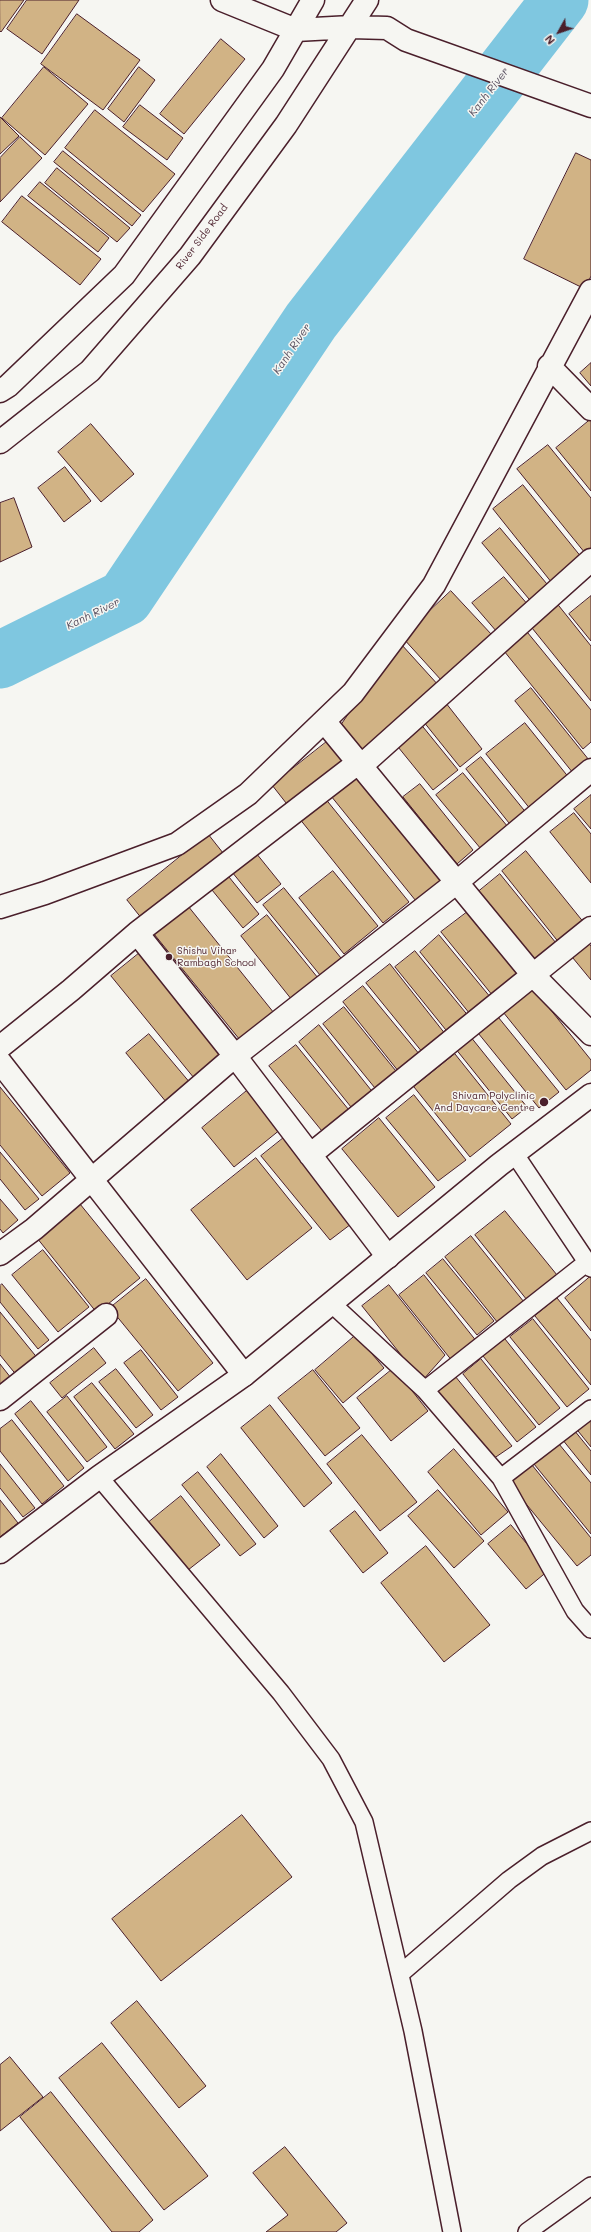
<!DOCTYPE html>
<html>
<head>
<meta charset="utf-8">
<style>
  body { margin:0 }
  #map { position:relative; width:591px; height:2232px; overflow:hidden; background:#f6f6f2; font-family:Mali,sans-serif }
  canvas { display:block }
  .north { position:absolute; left:539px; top:12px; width:40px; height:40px; -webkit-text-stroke:3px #f6f6f2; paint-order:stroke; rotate:230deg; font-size:11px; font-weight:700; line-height:16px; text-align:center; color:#4a1f2b }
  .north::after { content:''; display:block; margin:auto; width:14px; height:18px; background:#4a1f2b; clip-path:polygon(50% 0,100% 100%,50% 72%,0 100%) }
</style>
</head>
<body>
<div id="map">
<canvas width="591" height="2232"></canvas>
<div class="north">N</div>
</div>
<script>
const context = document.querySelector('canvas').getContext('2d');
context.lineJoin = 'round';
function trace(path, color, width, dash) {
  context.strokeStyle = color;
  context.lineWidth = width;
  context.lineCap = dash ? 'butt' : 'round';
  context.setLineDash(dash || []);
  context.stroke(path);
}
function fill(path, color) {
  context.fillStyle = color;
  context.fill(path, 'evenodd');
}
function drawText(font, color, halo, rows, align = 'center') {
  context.font = font + ' Mali,sans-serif';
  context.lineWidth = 3;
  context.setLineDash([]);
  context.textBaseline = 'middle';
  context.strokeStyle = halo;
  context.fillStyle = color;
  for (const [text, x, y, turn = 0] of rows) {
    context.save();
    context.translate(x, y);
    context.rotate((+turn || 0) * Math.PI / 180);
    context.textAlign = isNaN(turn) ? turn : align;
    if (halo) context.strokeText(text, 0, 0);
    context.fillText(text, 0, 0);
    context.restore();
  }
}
trace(new Path2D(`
  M0 660 125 598 311 321 560 0`), '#7fc7e0', 57);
const building = new Path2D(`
  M0 0H24L1 32 0 31Z
  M27 0H79L42 54 7 29Z
  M77 14 140 60 103 110 41 64Z
  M221 39 245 59 184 134 160 114Z
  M44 67 88 104 45 155 2 118Z
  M139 67 155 80 124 122 108 109Z
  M140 105 183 138 167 160 123 127Z
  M95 110 175 174 143 212 65 148Z
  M0 117 19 136 0 154Z
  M20 137 42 158 0 202V158Z
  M63 151 141 215 132 226 54 162Z
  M576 153 591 160V276L585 289 524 259Z
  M57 168 130 228 117 242 45 183Z
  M40 182 109 238 98 252 28 196Z
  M22 196 101 259 80 285 2 222Z
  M591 363V386L580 373Z
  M591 419V491L556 448Z
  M91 424 134 474 101 502 58 452Z
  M548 445 591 498V548L585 553 517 469Z
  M65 467 91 501 64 522 38 488Z
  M523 485 582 558 552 583 493 509Z
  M14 498 32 547 0 562V503Z
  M500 528 552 590 534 605 482 543Z
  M504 577 529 606 497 632 472 603Z
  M451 591 492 635 442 681 402 637Z
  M591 596V641L569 614Z
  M555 601 591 646V701L528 623Z
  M523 627 591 710V742L583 749 500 646Z
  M401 644 440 687 363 752 340 726 373 678Z
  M531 688 589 760 573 773 515 701Z
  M442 698 482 749 460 767 419 716Z
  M419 722 458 770 433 790 394 742Z
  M525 723 570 779 531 810 486 754Z
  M329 740 347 762 290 808 272 785Z
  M481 757 528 815 513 828 466 769Z
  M361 771 446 876 416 901 331 796Z
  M463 773 508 827 481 849 436 795Z
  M420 784 473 850 457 864 403 797Z
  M591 795V829L574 809Z
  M324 797 409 902 383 923 299 818Z
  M574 813 591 834V883L550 832Z
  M208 834 227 858 146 924 127 900Z
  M526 851 585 924 560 944 502 871Z
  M256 853 281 884 257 903 232 872Z
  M333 871 378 926 344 954 299 898Z
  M500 874 556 943 534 962 478 892Z
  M229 877 259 914 243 928 212 890Z
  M284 888 341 958 320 975 263 905Z
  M188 906 274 1013 240 1040 154 934Z
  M470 910 521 974 493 996 441 932Z
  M267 915 318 978 292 1000 241 936Z
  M439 935 491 998 470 1014 420 952Z
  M585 939 591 946V980L568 952Z
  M142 951 225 1053 194 1078 111 976Z
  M415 951 470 1018 450 1035 395 967Z
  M390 964 446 1035 423 1053 366 983Z
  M529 983 591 1060V1070L566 1090 499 1007Z
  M363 986 420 1055 399 1072 343 1002Z
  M344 1007 400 1076 379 1093 323 1024Z
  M494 1012 559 1092 539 1108 474 1028Z
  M319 1025 375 1095 355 1112 299 1042Z
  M149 1034 191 1084 167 1103 126 1053Z
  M470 1036 527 1107 512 1119 455 1048Z
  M296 1045 353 1115 326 1136 269 1066Z
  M455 1054 511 1124 470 1157 414 1087Z
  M0 1087 70 1173 42 1196 0 1145Z
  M249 1089 281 1129 234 1167 202 1128Z
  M414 1095 466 1160 438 1181 386 1118Z
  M379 1118 435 1187 398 1217 342 1149Z
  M286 1136 355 1221 330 1240 261 1156Z
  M0 1152 39 1199 25 1210 0 1179Z
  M256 1158 312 1228 247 1280 191 1210Z
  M0 1199 18 1220 3 1233 0 1229Z
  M80 1204 140 1278 97 1313 37 1238Z
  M505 1211 557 1275 527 1300 475 1235Z
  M471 1236 528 1307 502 1328 445 1257Z
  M43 1250 89 1307 58 1332 12 1275Z
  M443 1259 494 1321 477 1335 426 1273Z
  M424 1275 477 1342 453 1362 399 1295Z
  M591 1276V1331L565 1298Z
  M146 1279 213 1363 178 1391 110 1308Z
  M2 1284 49 1340 38 1349 0 1302V1286Z
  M389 1285 445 1355 422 1381 362 1306Z
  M557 1298 591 1340V1385L535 1316Z
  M0 1312 39 1360 18 1377 0 1355Z
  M533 1319 589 1389 567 1407 510 1337Z
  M356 1335 384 1368 343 1403 315 1370Z
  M505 1339 560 1408 539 1425 483 1356Z
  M94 1348 106 1363 62 1398 50 1383Z
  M141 1350 178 1397 161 1410 124 1363Z
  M481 1359 536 1427 517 1442 463 1374Z
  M0 1364 11 1378 0 1387Z
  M394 1368 428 1411 391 1441 357 1398Z
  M116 1369 153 1415 136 1428 99 1382Z
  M313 1370 360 1428 325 1456 278 1398Z
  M455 1376 512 1446 490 1461 433 1395Z
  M92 1383 134 1434 115 1449 74 1397Z
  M67 1396 107 1447 87 1462 47 1412Z
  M31 1401 84 1468 68 1481 15 1414Z
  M270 1405 332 1483 304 1507 241 1428Z
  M591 1413V1447L574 1426Z
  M12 1420 64 1486 42 1504 0 1451V1429Z
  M574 1430 591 1451V1475L562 1439Z
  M362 1435 417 1502 380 1531 327 1464Z
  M559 1444 591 1483V1534L534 1464Z
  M454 1449 508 1512 481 1535 428 1472Z
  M221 1454 278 1526 264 1538 207 1467Z
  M0 1464 35 1508 23 1517 0 1488Z
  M532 1465 591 1538V1555L577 1566 509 1483Z
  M198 1472 256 1544 240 1556 182 1485Z
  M438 1490 484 1541 454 1568 408 1516Z
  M181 1496 220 1545 188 1570 149 1522Z
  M0 1500 18 1523 0 1537Z
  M355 1511 388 1553 363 1573 330 1531Z
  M511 1525 549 1570 526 1589 488 1544Z
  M426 1546 490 1625 444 1662 381 1583Z
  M242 1815 292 1877 161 1981 112 1919Z
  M137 2001 206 2086 179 2108 111 2023Z
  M102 2043 208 2176 164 2210 59 2078Z
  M10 2057 43 2097 0 2131V2065Z
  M51 2092 153 2220 139 2232H112L20 2117Z
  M285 2147 347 2223 336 2232H266L288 2215 253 2173Z`);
fill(building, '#d1b385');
trace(building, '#4a1f2b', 1);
const lane = new Path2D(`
  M514 1153 591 1268
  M331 1303 425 1390 501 1478 575 1611 591 1629
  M425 1390 586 1263
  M99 1477 281 1693 331 1759 364 1822 413 2031 452 2232
  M501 1478 591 1409
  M400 1974 509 1880 542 1856 591 1831
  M527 2232 591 2186`);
const street = new Path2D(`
  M549 366 591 409
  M324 721 533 975 591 1034
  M362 765 591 560
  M0 907 45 893 177 844 248 794 353 693 434 585 591 291
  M137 933 235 1056 388 1257
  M0 1047 71 990 137 933 359 762
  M0 1062 244 1375
  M310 1155 591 928
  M0 1254 34 1229 235 1056 457 882 591 770
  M0 1399 106 1315`);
const secondary = new Path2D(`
  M222 0 296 30 351 27 387 28 406 40 591 106
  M0 391 8 386 124 275 273 69 313 0
  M0 442 90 371 190 256 286 125 367 0
  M0 1552 99 1477 244 1375 499 1165 591 1095`);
trace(lane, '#4a1f2b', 20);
trace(street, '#4a1f2b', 25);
trace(secondary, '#4a1f2b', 25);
trace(lane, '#f6f6f2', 17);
trace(street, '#f6f6f2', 22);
trace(secondary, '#f6f6f2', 22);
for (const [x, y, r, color] of [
  [169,957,4,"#4a1f2b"],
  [544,1102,5,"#4a1f2b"]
]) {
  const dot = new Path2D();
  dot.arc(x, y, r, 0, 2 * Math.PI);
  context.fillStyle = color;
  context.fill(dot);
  trace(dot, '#f6f6f2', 1.5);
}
drawText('10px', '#4a1f2b', '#f6f6f2', [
  ["River Side Road",202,237,-53]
]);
drawText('10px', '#4a1f2b', '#f6f6f2', [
  ["Shishu Vihar",177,951],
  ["Rambagh School",177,963],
  ["Shivam Polyclinic",535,1096,"right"],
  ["And Daycare Centre",535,1108,"right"]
], 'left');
drawText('italic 11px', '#5a5161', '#f6f6f2', [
  ["Kanh River",489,92,-52],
  ["Kanh River",292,349,-56],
  ["Kanh River",93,614,-26]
]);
</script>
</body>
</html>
